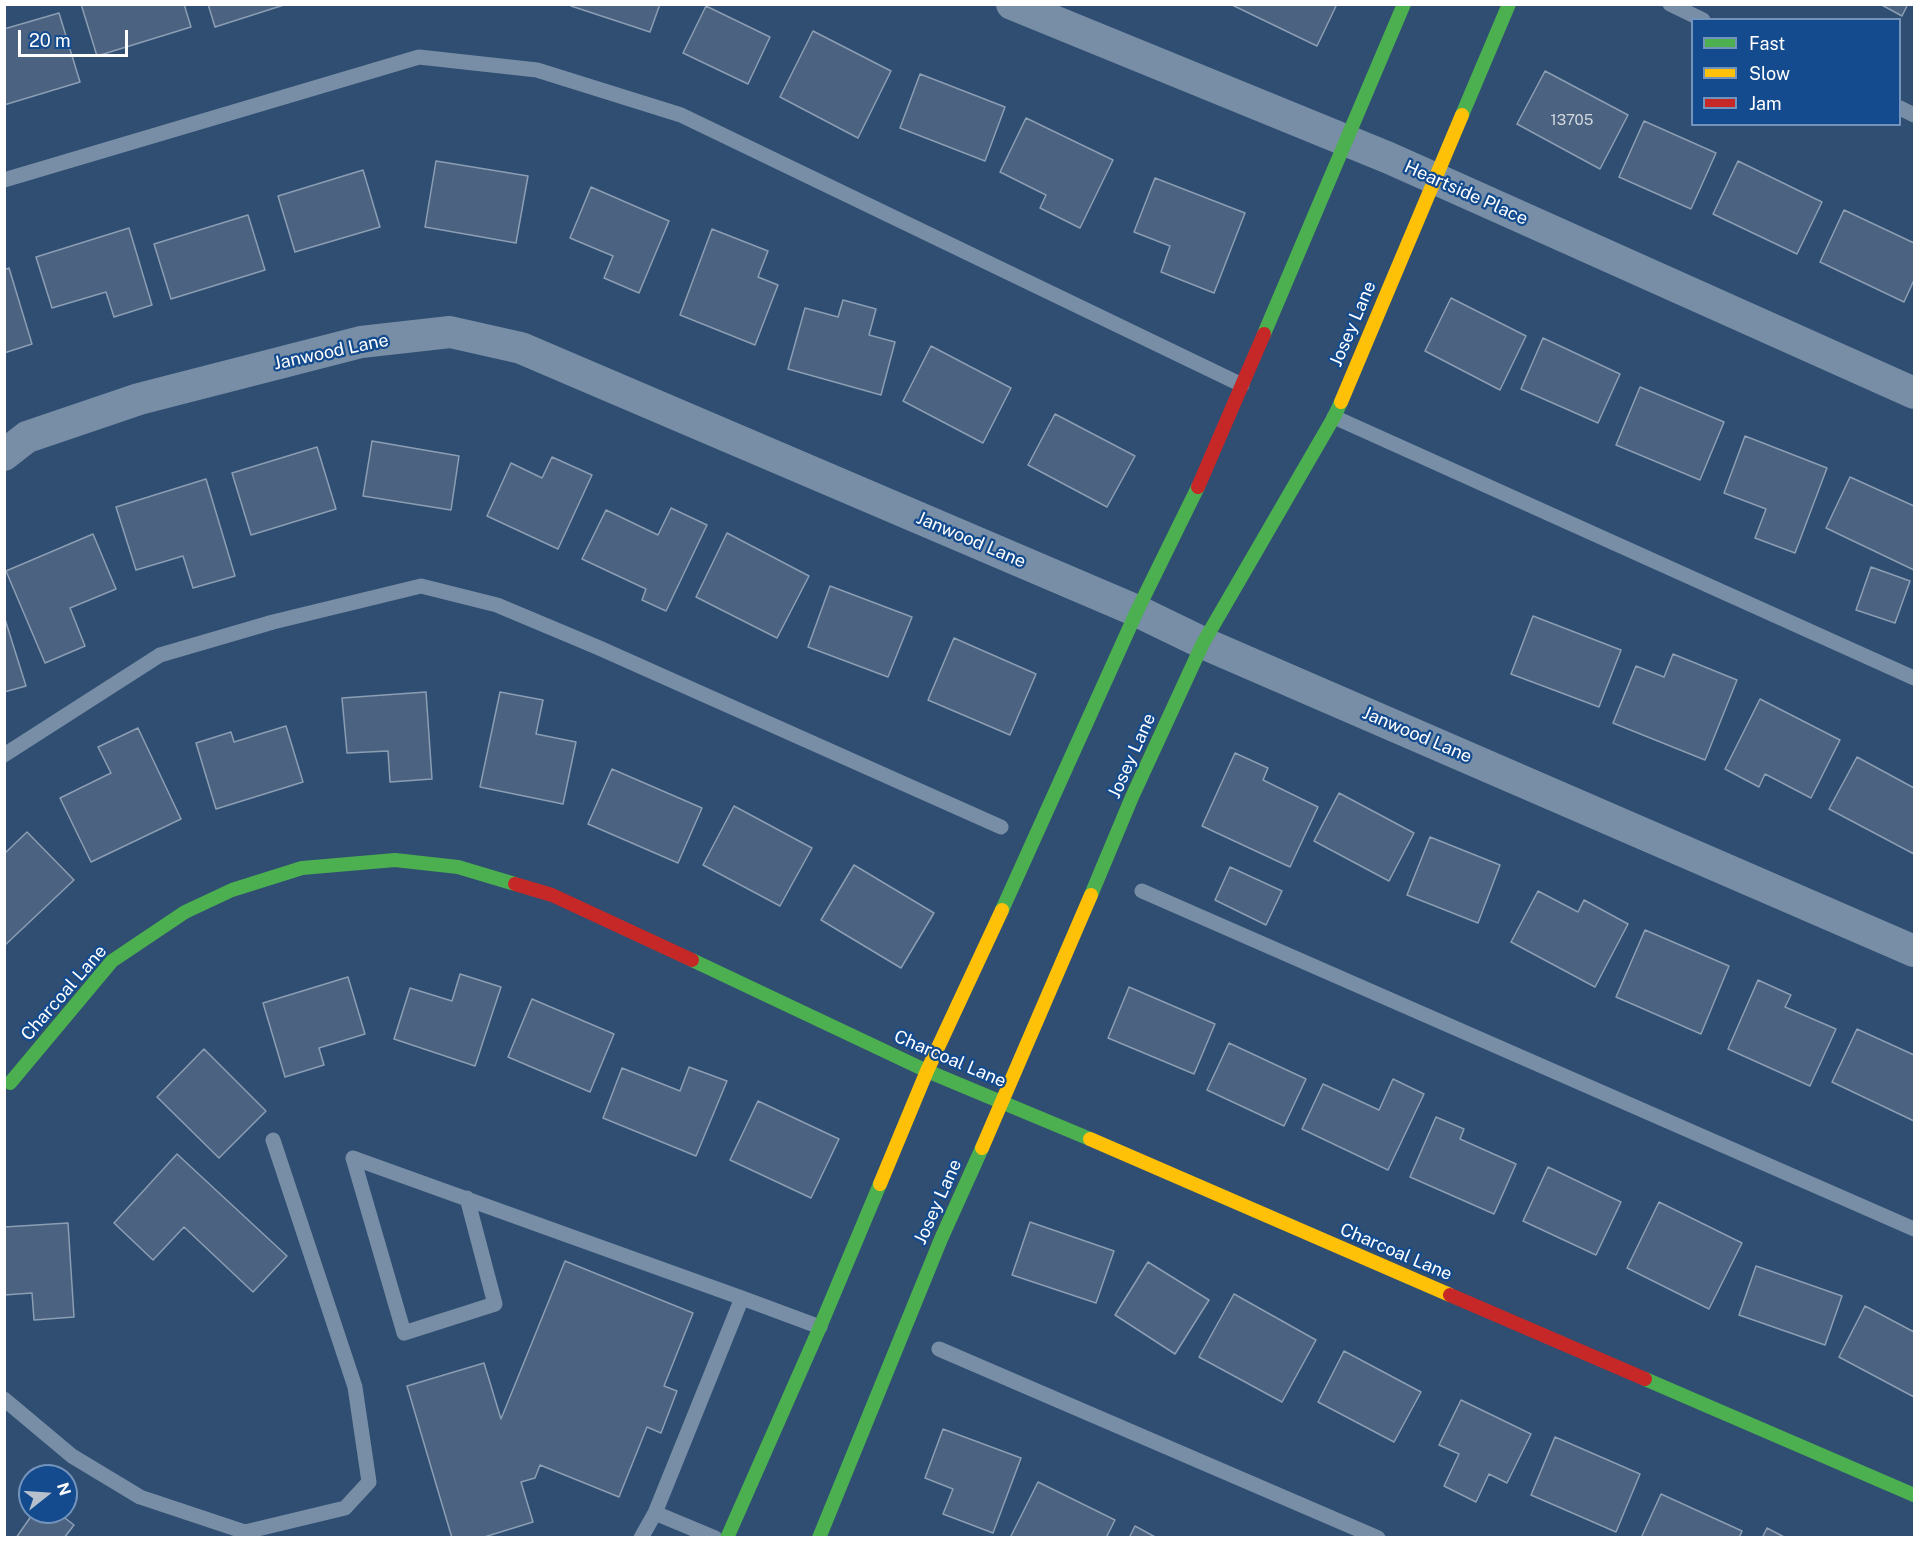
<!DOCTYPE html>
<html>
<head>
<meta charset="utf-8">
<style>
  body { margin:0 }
  #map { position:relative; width:1919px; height:1542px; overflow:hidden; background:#304e72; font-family:"Public Sans",sans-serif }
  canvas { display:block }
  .frame { position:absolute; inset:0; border:6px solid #fff; pointer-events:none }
  .legend { position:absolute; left:1691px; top:18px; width:210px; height:108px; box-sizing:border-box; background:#144b8e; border:2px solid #7293bb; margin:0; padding:8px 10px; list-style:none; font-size:18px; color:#fff }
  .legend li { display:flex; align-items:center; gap:12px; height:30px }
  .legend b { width:30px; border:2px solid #7293bb }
  .north { position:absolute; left:18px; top:1464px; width:60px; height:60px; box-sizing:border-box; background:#144b8e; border:2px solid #7293bb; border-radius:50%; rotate:73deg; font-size:16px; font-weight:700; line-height:24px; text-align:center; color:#fff }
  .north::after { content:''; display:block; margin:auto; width:21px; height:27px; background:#b7c1ce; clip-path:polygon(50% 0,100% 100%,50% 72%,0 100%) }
  .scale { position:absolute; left:18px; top:30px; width:110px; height:27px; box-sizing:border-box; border:3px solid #fff; border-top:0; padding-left:8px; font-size:18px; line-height:21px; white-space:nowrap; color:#fff; -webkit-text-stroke:4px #144b8e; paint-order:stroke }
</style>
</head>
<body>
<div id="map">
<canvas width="1919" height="1542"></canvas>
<div class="frame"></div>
<ul class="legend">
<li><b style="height:8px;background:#4caf50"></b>Fast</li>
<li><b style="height:8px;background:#ffc107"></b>Slow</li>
<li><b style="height:8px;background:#c62828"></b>Jam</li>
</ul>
<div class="north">N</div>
<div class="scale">20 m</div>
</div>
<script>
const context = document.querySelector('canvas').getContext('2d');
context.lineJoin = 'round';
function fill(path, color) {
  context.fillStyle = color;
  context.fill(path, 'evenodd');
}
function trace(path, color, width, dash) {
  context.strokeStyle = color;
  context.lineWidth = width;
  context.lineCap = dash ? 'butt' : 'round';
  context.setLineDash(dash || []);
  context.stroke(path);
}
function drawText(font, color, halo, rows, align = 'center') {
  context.font = font + ' "Public Sans",sans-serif';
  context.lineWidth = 4.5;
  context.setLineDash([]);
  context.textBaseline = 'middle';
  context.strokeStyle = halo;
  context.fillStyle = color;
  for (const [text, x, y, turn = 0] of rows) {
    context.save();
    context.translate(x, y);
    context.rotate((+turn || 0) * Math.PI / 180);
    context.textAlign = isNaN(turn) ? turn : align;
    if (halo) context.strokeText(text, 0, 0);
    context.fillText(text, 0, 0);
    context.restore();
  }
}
const building = new Path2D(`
  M81 4H184L191 27 97 56Z
  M208 4H287L215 27Z
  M572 4H660L650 32 571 6Z
  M1230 4H1337L1317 46Z
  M1880 4H1908L1902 16Z
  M706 6 770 37 748 84 683 53Z
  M59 13 80 82 4 105V29Z
  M813 31 891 71 858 138 780 97Z
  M1545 71 1628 115 1600 169 1517 124Z
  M920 74 1005 107 985 161 900 128Z
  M1026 118 1113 160 1080 228 1040 208 1046 195 1000 172Z
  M1644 121 1716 153 1691 209 1619 177Z
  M436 161 528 176 516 243 425 227Z
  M1738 161 1822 202 1797 254 1713 214Z
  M363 170 380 227 295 252 278 196Z
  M1155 178 1245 213 1214 293 1161 272 1170 246 1134 232Z
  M591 187 669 221 639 293 604 278 613 256 570 238Z
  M1844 210 1914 243V280L1904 302 1820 262Z
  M248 215 265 270 171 299 154 244Z
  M129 228 152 305 114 317 106 292 52 308 36 257Z
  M712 229 768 251 758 277 778 285 755 345 680 315Z
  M9 268 32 344 4 353V270Z
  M1451 298 1526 336 1500 390 1425 351Z
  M843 300 876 309 869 335 895 342 881 395 788 369 805 308 838 317Z
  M1543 338 1620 374 1598 423 1521 389Z
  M931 346 1011 388 983 443 903 401Z
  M1640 387 1724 422 1700 480 1616 445Z
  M1055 414 1135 456 1107 507 1028 465Z
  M1745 436 1827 468 1795 553 1755 538 1766 509 1724 493Z
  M372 441 459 456 451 510 363 496Z
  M317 447 336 509 251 535 232 473Z
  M552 457 592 475 558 549 487 516 511 463 542 478Z
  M1850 477 1914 506V570L1826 528Z
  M206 479 235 576 193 588 183 556 136 570 116 507Z
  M671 508 707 525 666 611 642 600 646 589 582 559 606 510 658 535Z
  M727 533 809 576 777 638 696 597Z
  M93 534 116 589 70 608 85 646 45 663 6 571Z
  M1871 567 1910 581 1895 623 1856 610Z
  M830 586 912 617 888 677 808 647Z
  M4 616 26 686 4 692Z
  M1533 616 1621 650 1599 707 1511 674Z
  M954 638 1036 674 1010 735 928 700Z
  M1673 654 1737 680 1705 760 1613 723 1636 666 1664 677Z
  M426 692 432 779 390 782 388 751 347 753 342 698Z
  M500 692 543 700 536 734 576 742 563 804 480 787Z
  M1760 699 1840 740 1811 798 1765 774 1759 787 1725 769Z
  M286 726 303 782 216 809 196 743 231 732 234 742Z
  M138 728 181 819 91 862 60 798 111 773 98 747Z
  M1235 753 1268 768 1263 780 1318 807 1290 867 1202 826Z
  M1857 757 1914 788V854L1829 809Z
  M612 769 702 808 678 863 588 824Z
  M1339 793 1414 833 1389 881 1314 841Z
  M734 806 812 848 780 906 703 865Z
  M27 832 74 880 4 946V854Z
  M1430 837 1500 865 1478 923 1407 895Z
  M854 865 934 913 901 968 821 920Z
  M1230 867 1282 891 1266 925 1215 900Z
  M1538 891 1578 912 1584 900 1628 924 1595 987 1511 942Z
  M1645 930 1729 966 1701 1034 1616 997Z
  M460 974 501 987 475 1066 394 1039 410 988 452 1001Z
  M348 977 365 1034 319 1048 324 1065 285 1077 263 1003Z
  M1758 980 1791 995 1785 1007 1836 1029 1810 1086 1728 1049Z
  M1129 987 1215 1024 1194 1074 1108 1038Z
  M532 999 614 1034 590 1092 508 1057Z
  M1857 1029 1914 1055V1121L1832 1082Z
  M1229 1043 1306 1079 1284 1126 1207 1090Z
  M204 1049 266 1111 219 1158 157 1097Z
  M689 1067 727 1081 696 1156 603 1118 622 1068 680 1091Z
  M1393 1079 1424 1094 1388 1170 1302 1129 1323 1084 1379 1110Z
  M758 1101 839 1139 811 1198 730 1160Z
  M1436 1117 1464 1129 1460 1139 1516 1164 1494 1214 1410 1177Z
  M177 1154 287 1256 253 1292 184 1227 153 1260 114 1223Z
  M1548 1167 1621 1202 1596 1255 1523 1221Z
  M1659 1202 1742 1243 1709 1309 1627 1268Z
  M1030 1222 1114 1251 1096 1303 1012 1275Z
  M68 1223 74 1317 34 1320 32 1293 4 1295V1227Z
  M565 1261 693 1313 664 1386 677 1391 661 1433 647 1427 619 1497 540 1465 535 1478 521 1482 533 1522 481 1538H452L407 1386 484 1363 501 1419Z
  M1148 1262 1209 1300 1175 1354 1115 1315Z
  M1756 1266 1842 1296 1825 1345 1739 1315Z
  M1234 1294 1316 1340 1282 1402 1199 1357Z
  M1865 1306 1914 1332V1397L1839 1357Z
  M1344 1351 1421 1392 1394 1442 1318 1402Z
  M1461 1400 1531 1434 1507 1483 1489 1474 1476 1502 1444 1486 1459 1454 1439 1445Z
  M943 1429 1021 1458 993 1533 943 1514 953 1489 925 1478Z
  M1555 1437 1640 1474 1616 1532 1531 1495Z
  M1038 1482 1115 1520 1106 1538H1010Z
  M1661 1494 1742 1531 1739 1538H1641Z
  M34 1512H57L74 1525 64 1538H16Z
  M1135 1526 1157 1538H1129Z
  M1767 1528 1786 1538H1762Z`);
fill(building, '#4b6380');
trace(building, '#8c9eb4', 1.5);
trace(new Path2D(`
  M1670 4 1703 20
  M1900 108 1914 115
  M4 180 419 57 537 70 681 115 1242 385
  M1334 417 1914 678
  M4 755 160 655 273 622 421 586 497 605 597 647 1001 827
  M1142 891 1914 1229
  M467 1198 495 1304 404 1333 353 1158 742 1298
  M939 1349 1378 1538
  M4 1399 72 1456 140 1497 245 1532 345 1508 369 1482 355 1387 273 1140
  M655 1513 715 1538
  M641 1538 655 1513 742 1298 820 1327`), '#778ea6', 15);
trace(new Path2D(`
  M1012 4 1389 158 1914 393
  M4 455 27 437 139 399 361 342 450 332 521 348 1137 611 1203 643 1914 951`), '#778ea6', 32);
trace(new Path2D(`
  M1462 115 1509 4
  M1264 334 1404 4
  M1091 895 1132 797 1203 643 1334 417 1341 402
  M1002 910 1137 611 1198 487
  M692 960 927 1071 1090 1139
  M10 1083 112 961 185 912 232 890 302 868 395 860 458 867 515 884
  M1645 1379 1914 1495
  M727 1538 820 1327 880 1184
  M819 1538 941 1239 982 1148`), '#4caf50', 14);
trace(new Path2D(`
  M1341 402 1462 115
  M1090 1139 1450 1295
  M982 1148 1091 895
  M880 1184 927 1071 1002 910`), '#ffc107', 14);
trace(new Path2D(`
  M1198 487 1264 334
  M515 884 552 895 692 960
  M1450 1295 1645 1379`), '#c62828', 14);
drawText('15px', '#d2d8df', null, [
  ["13705",1572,120]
]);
drawText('18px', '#fff', '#144b8e', [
  ["Heartside Place",1466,193,24],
  ["Josey Lane",1353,324,-67],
  ["Janwood Lane",331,352,-12],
  ["Janwood Lane",971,540,23],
  ["Janwood Lane",1417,735,23],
  ["Josey Lane",1132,756,-66],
  ["Charcoal Lane",64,993,-49],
  ["Charcoal Lane",950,1059,23],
  ["Josey Lane",938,1202,-66],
  ["Charcoal Lane",1396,1252,23]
]);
</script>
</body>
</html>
